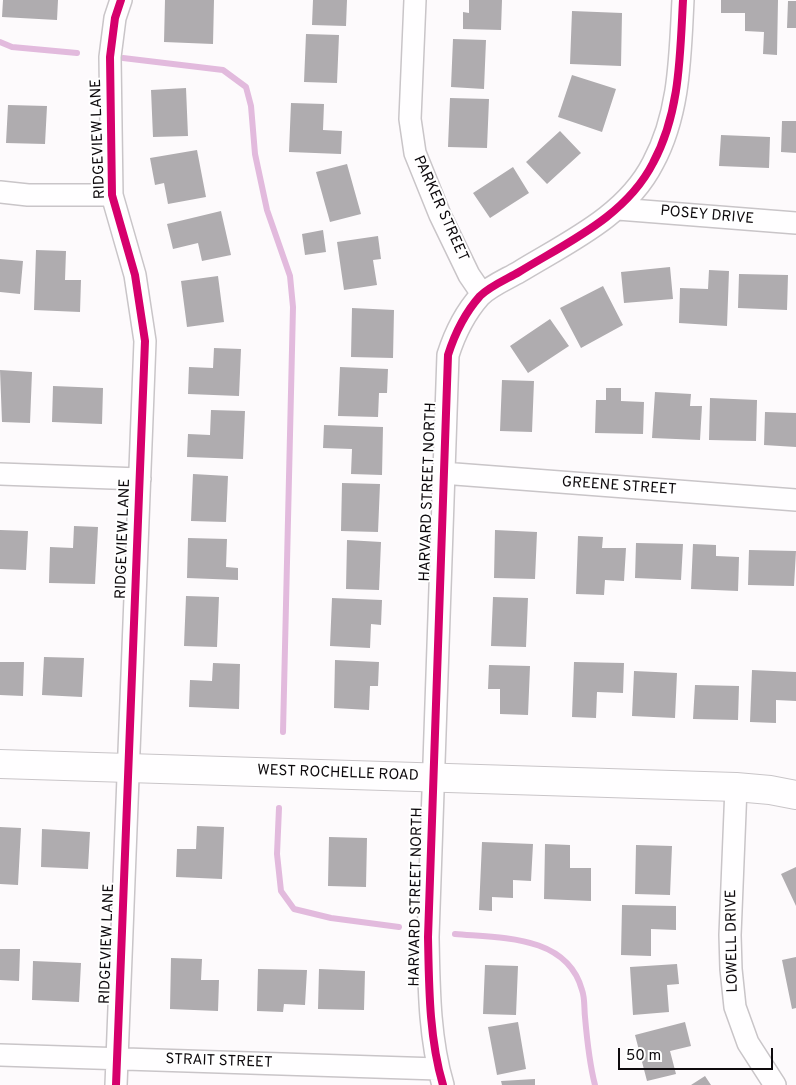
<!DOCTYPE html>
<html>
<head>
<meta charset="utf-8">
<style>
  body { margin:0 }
  #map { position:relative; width:796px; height:1085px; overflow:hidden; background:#fdfafc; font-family:Overpass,sans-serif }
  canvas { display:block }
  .scale { position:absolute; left:618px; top:1048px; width:155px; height:22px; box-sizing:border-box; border:2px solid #0e0a0d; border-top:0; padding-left:6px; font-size:15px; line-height:18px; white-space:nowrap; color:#0e0a0d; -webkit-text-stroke:4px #fff; paint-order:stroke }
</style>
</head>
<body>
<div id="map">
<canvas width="796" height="1085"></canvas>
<div class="scale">50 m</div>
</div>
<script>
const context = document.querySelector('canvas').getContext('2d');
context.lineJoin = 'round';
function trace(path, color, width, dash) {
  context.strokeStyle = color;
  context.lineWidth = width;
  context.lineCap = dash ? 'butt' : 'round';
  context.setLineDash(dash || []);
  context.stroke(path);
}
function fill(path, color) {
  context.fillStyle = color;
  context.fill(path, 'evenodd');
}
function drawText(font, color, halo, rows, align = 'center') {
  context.font = font + ' Overpass,sans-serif';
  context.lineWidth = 4;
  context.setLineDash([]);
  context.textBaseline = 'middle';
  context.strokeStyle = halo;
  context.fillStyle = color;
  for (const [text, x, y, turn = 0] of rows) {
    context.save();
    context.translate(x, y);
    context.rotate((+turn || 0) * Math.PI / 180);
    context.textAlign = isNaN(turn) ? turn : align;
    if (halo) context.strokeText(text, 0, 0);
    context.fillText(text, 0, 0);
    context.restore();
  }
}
trace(new Path2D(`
  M0 42 12 47 77 53
  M123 58 223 70 246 87 251 106 255 154 267 210 290 276 293 307 283 732
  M279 808 277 854 281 891 294 909 331 918 399 927
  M455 934C501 938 567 935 582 990 585 998 584 1008 585 1017 587 1040 589 1062 595 1085`), '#e2badd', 6);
fill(new Path2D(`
  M3 0H58L57 20 2 17Z
  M165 0H214L213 44 164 42Z
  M313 0H347L346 26 312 25Z
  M469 0H502L501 30 463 29V12L469 13Z
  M721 0H778L777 55 763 54 764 32 745 31V13H721Z
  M788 1H796V28H787Z
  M572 11 622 13 621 66 570 64Z
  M306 34 339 35 337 83 304 82Z
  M453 39 486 40 484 89 451 87Z
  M572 75 616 89 602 132 558 117Z
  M186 88 188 136 153 137 151 90Z
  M450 98 489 99 487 148 448 147Z
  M291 103 324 104 323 130 342 131 341 154 289 152Z
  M8 105 47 106 45 144 6 143Z
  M782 121H796V153L781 152Z
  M560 131 581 153 547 184 526 162Z
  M721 135 770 137 769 168 719 166Z
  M197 150 206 197 168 204 164 183 155 185 150 158Z
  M347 164 361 214 330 222 316 172Z
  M513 167 529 193 490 218 473 193Z
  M221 211 231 255 202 261 198 243 173 249 167 224Z
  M323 230 326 252 305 255 302 234Z
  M378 236 381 259 373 260 377 285 344 290 337 242Z
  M36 250 66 251 65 280H81L80 312 34 310Z
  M0 259 23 261 20 294 0 292Z
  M670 267 673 299 624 303 621 272Z
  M709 270 729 271 727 326 679 323 680 288 708 289Z
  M739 274 788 275 787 310 738 308Z
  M218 276 224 322 187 327 181 281Z
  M603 286 623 325 581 348 560 308Z
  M352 308 394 310 393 358 351 357Z
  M550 319 569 346 528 373 510 346Z
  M214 348 241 349 239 396 188 394 189 367 213 368Z
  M340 367 388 369 387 393H379L378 417 338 416Z
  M0 370 32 372 30 423 2 422Z
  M502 380 534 381 532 432 500 431Z
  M53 386 103 388 102 424 52 422Z
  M606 388H621V401L644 402 643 434 595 433 596 400H606Z
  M655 392 691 394 690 406H702L700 440 652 438Z
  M710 398 757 400 756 441 709 440Z
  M211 410 245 411 243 459 187 457 188 434 210 435Z
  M765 412 796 413V447L764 445Z
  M324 425 383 427 382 475 351 474 352 449 323 448Z
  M193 474 228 476 226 522 191 521Z
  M342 483 380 484 378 532 341 531Z
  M74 526 98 527 95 584 49 583 50 547 73 548Z
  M0 530 28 531 26 570 0 569Z
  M495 530 537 532 535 579 494 578Z
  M578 536 603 537 602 548H626L624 581 605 580 604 595 576 594Z
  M188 538 227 539 226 567 238 568V580L187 578Z
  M347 540 381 542 379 590 346 589Z
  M636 543 683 544 681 580 635 578Z
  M693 544 716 545V556L739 557 738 591 691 589Z
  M749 550 796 551 794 586 748 585Z
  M186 596 219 597 217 647 184 646Z
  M493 597 528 598 526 647 491 646Z
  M332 598 382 600 381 625 371 624 370 648 330 646Z
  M44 657 84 658 82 697 42 695Z
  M335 660 379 662 378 686H370L369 710 334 708Z
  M0 662H24L23 696 0 695Z
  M574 662 624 663 623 693 597 692 596 718 572 717Z
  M213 663 240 664 239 709 189 707 190 680 212 681Z
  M489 665 530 666 528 715 500 714V689H488Z
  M752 670 796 672V701L776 700V723L750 722Z
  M634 671 677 673 675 718 632 716Z
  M695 685 739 686 738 720 693 719Z
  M197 826 224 827 222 879 176 877 177 849H196Z
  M0 827 21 828 18 885 0 884Z
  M42 829 90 832 88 869 41 867Z
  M329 837 367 838 366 887 328 886Z
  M482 842 533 844 531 881 513 880V898L492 897V911L479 910Z
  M545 844 570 845V868H591V901L544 899Z
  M636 845 672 846 670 895 635 894Z
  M796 867V906L781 874Z
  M622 905 676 906V930L651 929V956L621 955Z
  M0 949H20L19 981 0 980Z
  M796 957V1008L792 1009 782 960Z
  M171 958 202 959 201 980H219L218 1011 170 1009Z
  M33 961 81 963 79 1002 32 1000Z
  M677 964 679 984 667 985 669 1012 633 1015 630 967Z
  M485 965 518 966 516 1015 483 1014Z
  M258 969 307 970 305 1005 284 1004 283 1012 257 1011Z
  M319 969 365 971 364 1010 318 1009Z
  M518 1022 526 1069 497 1075 488 1027Z
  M685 1022 691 1046 670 1051 676 1074 647 1081 635 1035Z
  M705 1076 711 1085H691Z
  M535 1079V1085H502L501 1081Z`), '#afacaf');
const street = new Path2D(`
  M415 0 410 119 415 153 440 215 469 275 482 294
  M0 192 28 195H112
  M618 209 796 223
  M442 473 796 500
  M0 474 140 479
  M736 787 730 935 731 969 735 1007 748 1043 775 1085
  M0 1055 438 1069
  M116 1085 145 341 135 275 112 195 110 57 115 18 121 0
  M443 1085C429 1038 429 986 428 937L448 355C455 333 464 314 480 296 490 286 507 279 519 272 568 242 626 216 653 163 680 113 680 56 683 0`);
const secondary = new Path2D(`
  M0 764 736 787 770 790 796 795`);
trace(street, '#c9c5c8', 24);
trace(secondary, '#c9c5c8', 30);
trace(street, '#fffeff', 21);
trace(secondary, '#fffeff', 28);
trace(new Path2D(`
  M116 1085 145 341 135 275 112 195 110 57 115 18 121 0
  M443 1085C429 1038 429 986 428 937L448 355C455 333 464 314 480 296 490 286 507 279 519 272 568 242 626 216 653 163 680 113 680 56 683 0`), '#d6006c', 8);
drawText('15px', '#0e0a0d', '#fff', [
  ["RIDGEVIEW LANE",99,139,-92],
  ["PARKER STREET",440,209,66],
  ["POSEY DRIVE",707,216,5],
  ["GREENE STREET",619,487,4],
  ["HARVARD STREET NORTH",429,492,-88],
  ["RIDGEVIEW LANE",124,539,-88],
  ["WEST ROCHELLE ROAD",338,774,2],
  ["HARVARD STREET NORTH",417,897,-89],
  ["LOWELL DRIVE",733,941,-91],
  ["RIDGEVIEW LANE",108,944,-88],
  ["STRAIT STREET",219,1062,2]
]);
</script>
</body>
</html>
